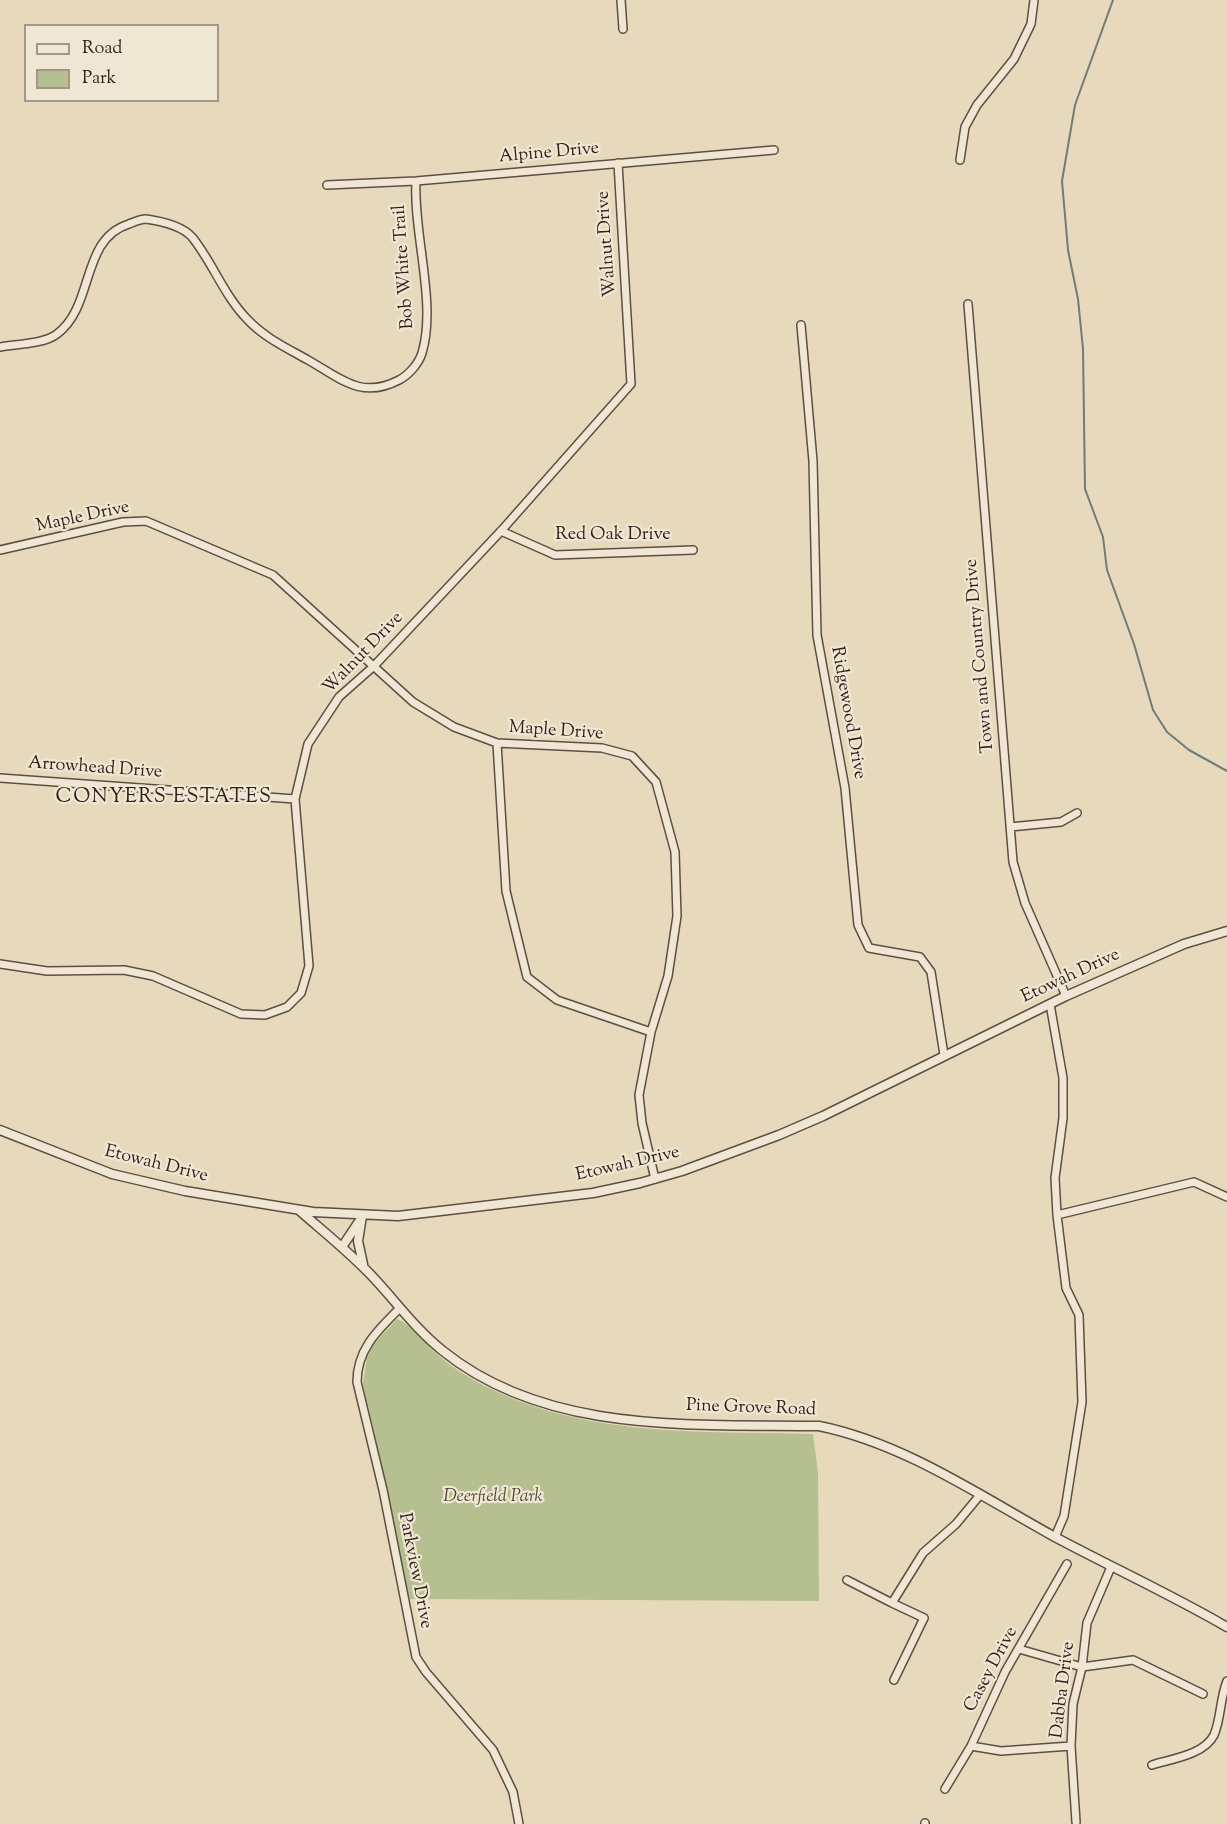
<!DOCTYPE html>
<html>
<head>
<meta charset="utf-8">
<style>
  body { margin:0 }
  #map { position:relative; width:1227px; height:1824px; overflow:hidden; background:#e7dabc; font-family:"Sorts Mill Goudy",serif }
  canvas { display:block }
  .legend { position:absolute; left:24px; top:24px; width:195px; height:78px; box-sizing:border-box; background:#efe7d3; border:2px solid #a39789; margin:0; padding:8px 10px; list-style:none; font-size:18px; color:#322019 }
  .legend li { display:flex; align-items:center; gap:12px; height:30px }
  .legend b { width:30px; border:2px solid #a39789 }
</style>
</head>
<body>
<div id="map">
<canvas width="1227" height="1824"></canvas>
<ul class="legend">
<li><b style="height:8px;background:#efe7d3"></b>Road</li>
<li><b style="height:16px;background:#b6bf90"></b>Park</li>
</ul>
</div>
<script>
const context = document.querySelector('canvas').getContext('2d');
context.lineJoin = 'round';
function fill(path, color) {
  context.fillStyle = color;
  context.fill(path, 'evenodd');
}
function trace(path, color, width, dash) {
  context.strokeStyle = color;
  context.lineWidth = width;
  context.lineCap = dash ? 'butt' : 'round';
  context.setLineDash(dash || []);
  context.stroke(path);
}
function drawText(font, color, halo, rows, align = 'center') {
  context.font = font + ' "Sorts Mill Goudy",serif';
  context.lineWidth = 4.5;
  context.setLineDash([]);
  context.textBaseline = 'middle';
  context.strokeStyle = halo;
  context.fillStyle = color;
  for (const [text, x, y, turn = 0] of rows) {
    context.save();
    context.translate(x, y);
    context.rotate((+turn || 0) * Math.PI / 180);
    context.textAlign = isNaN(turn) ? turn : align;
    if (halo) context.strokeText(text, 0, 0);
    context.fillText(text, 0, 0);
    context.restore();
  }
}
fill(new Path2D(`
  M397 1319C412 1325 425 1344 438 1355 450 1366 465 1375 479 1383 582 1438 701 1431 813 1434L818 1473 819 1601 409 1599 387 1487 363 1384 367 1358 373 1345Z`), '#b6bf90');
trace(new Path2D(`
  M1113 0 1075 105 1062 181 1068 250 1078 299 1083 349 1085 489 1103 537 1107 570 1134 644 1153 710 1167 732 1189 750 1227 771`), '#6f7c77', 2);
const minor = new Path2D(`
  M621 0 623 29
  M960 160 965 127 977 105 1014 59 1031 24 1034 0
  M327 185 416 181 774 150
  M968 304 1013 862 1025 903 1066 996
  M801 325 813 461 817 635 845 788 858 925 869 948 920 957 931 972 944 1055
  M0 347C17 344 44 344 57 334 95 306 80 239 129 224 134 222 140 219 146 219 160 221 182 226 192 237 213 263 224 296 248 320 265 338 287 348 308 360 340 378 361 400 399 380 409 375 419 363 422 353 437 304 413 233 416 181
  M501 531 555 555 693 550
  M0 550 123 522 146 521 273 575 413 702 454 727 497 743 602 748 632 756 656 782 675 852 677 916 668 976 651 1032 639 1095 642 1123 655 1179
  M497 743 506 891 527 977 557 1000 651 1032
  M0 778 295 799
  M1010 827 1061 822 1077 813
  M0 964 47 971 124 970 153 976 241 1014 265 1015 287 1007 301 993 309 966 295 799 308 744 339 697 374 666 501 531 631 384 618 163
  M1050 1004 1063 1078V1118L1055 1178 1057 1215 1066 1288 1079 1315 1082 1402 1064 1516 1055 1537
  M1057 1215 1194 1182 1227 1197
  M400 1308C378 1330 357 1349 357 1382L383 1490 416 1657 426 1672 493 1750 513 1792 519 1824
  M847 1580 892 1603 923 1553 956 1524 980 1495
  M892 1603 924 1618 894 1680
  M1019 1649 1082 1667 1133 1660 1203 1694
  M971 1746 1001 1751 1071 1746
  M1152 1765C1171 1759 1204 1755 1214 1735 1221 1719 1220 1698 1227 1681
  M945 1789 971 1746 1005 1672 1067 1564
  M1076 1822 1071 1746 1073 1704 1082 1667 1087 1623 1111 1567
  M925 1823V1824`);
const tertiary = new Path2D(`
  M0 1130 112 1174 185 1191 313 1212 398 1216 593 1193 640 1183 682 1171 779 1135 823 1116 1066 996 1184 944 1227 931
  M300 1211C324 1232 349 1252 371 1275 395 1300 415 1329 443 1351 547 1435 693 1424 819 1426 903 1443 979 1495 1053 1536 1111 1567 1170 1594 1227 1627
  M362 1216 358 1241 363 1264
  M342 1247 362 1217`);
trace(minor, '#5f4e42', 10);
trace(tertiary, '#5f4e42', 11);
trace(minor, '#efe7d3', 7);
trace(tertiary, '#efe7d3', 8);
drawText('18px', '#322019', '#efe7d3', [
  ["Alpine Drive",549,154,-5],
  ["Walnut Drive",608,244,-94],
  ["Bob White Trail",405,267,-94],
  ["Maple Drive",83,518,-12],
  ["Red Oak Drive",613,536],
  ["Walnut Drive",364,654,-46],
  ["Town and Country Drive",981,656,-95],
  ["Ridgewood Drive",847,713,80],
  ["Maple Drive",556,732,4],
  ["Arrowhead Drive",95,769,4],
  ["Etowah Drive",1071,977,-25],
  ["Etowah Drive",156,1165,14],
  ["Etowah Drive",628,1165,-13],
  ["Pine Grove Road",751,1409,2],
  ["Parkview Drive",414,1571,79],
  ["Casey Drive",992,1670,-62],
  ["Dabba Drive",1064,1690,-83]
]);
drawText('italic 18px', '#534837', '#efe7d3', [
  ["Deerfield Park",493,1498]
]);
context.letterSpacing = '1.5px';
drawText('20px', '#322019', '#efe7d3', [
  ["CONYERS ESTATES",164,799]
]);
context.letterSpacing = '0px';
</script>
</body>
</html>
